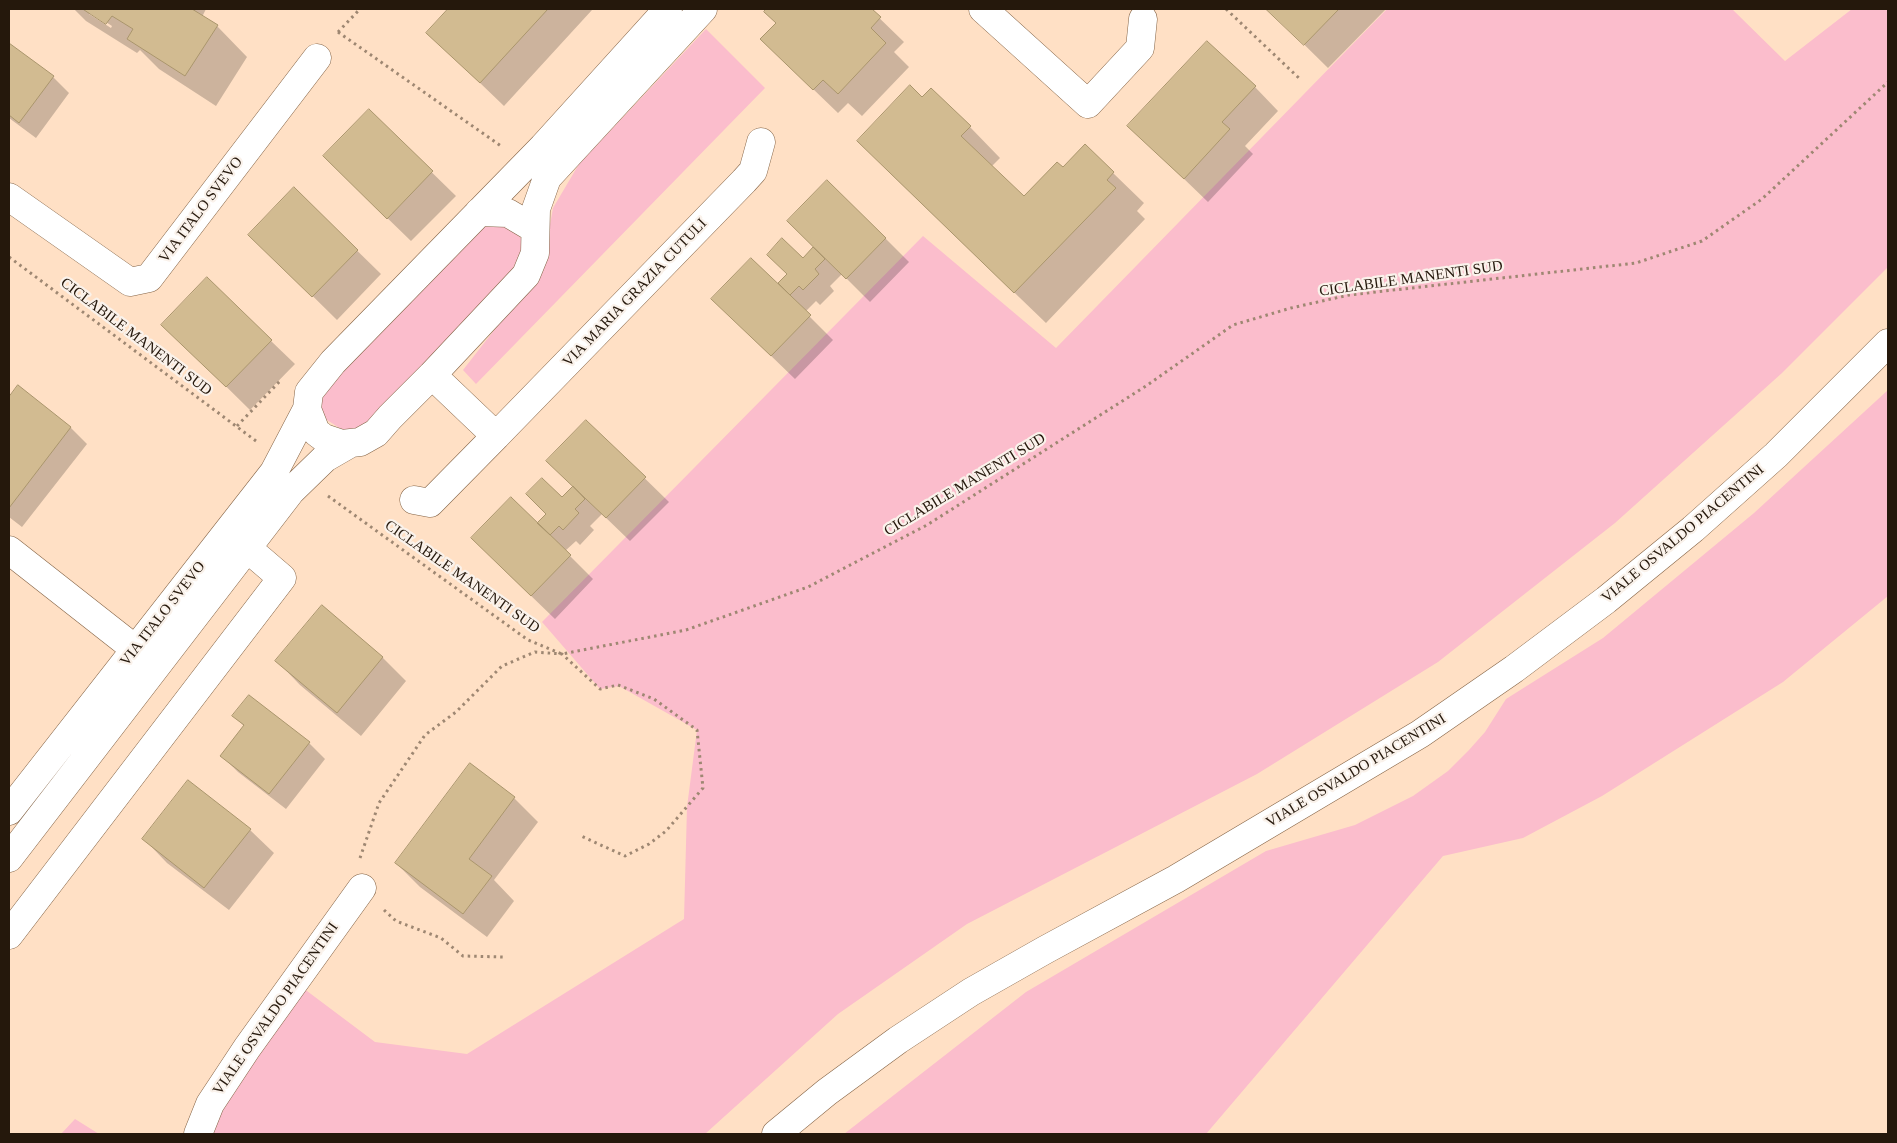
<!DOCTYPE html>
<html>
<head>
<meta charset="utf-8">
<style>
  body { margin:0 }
  #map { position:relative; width:1897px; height:1143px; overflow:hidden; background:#ffe0c5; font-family:Georgia,serif }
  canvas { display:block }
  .frame { position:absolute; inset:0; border:10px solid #25180c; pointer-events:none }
</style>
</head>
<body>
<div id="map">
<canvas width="1897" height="1143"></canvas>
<div class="frame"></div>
</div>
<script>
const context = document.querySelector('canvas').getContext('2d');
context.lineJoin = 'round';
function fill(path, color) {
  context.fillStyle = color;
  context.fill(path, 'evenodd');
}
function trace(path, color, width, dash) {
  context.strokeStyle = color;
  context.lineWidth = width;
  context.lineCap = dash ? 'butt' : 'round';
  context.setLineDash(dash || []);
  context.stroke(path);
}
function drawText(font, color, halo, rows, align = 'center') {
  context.font = font + ' Georgia,serif';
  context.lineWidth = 4.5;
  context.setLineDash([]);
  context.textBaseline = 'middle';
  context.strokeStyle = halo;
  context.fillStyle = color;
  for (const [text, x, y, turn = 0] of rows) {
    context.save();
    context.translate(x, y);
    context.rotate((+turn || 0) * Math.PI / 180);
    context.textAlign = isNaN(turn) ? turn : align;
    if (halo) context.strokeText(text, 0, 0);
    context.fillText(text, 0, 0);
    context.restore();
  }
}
fill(new Path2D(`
  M1387 9H1732L1785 61 1852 9H1888V267L1782 373 1615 523 1438 662 1257 774 967 924 838 1014 705 1134H201L295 982 375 1042 467 1054 684 919 687 807 697 730 619 686 600 689 542 622 923 236 1056 348Z
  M706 29 765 88 476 384 463 370 542 269 553 208 579 164Z
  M500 223C527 233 526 246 518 271L375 417 359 430 344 431 321 416 319 400 327 383 476 230 486 225Z
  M1888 390V596L1783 682 1602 796 1523 838 1443 856 1206 1134H844L1026 992 1266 851 1355 825 1413 796 1448 771 1469 750 1485 732 1506 699 1603 638 1754 513Z
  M75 1119 99 1134H61Z`), '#fbbdcc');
fill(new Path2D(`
  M74 9H206L202 17 217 26 247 57 216 106 159 69 140 50 137 53 86 21ZM89 11 112 26 111 28 89 14Z
  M450 9H590L592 10 504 106 428 33Z
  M768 9H870L904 42 894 52 909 67 862 116 848 103 838 113 786 63 777 24 765 12Z
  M1268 9H1386L1328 68Z
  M9 45 53 77 69 93 36 138 9 118Z
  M1255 87 1278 111 1245 146 1253 154 1208 202 1129 126Z
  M922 98 970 127 1000 158 992 166 1024 198 1113 173 1144 203 1137 211 1145 219 1046 323 889 172Z
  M369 111 456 196 411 241 348 180Z
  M294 189 381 274 337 320 274 258Z
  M885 238 909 262 870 302 842 274 830 286 834 291 820 305 816 301 805 312 833 340 795 379 737 323 789 296 791 295 779 283 815 247Z
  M271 341 295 364 250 410 187 348Z
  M18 387 71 428 87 444 22 527 9 517V399Z
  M586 421 669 502 630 541 602 514 590 526 594 530 580 545 576 541 565 551 593 579 555 619 496 562 538 525 574 487Z
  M322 607 383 658 406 681 361 736 300 685 277 661Z
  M234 716 309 743 325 759 286 809 238 772 222 756 244 726Z
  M470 765 514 798 538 822 494 880 514 901 487 937 420 887 396 863Z
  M250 830 274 853 229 910 167 863 144 839Z`), '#0003');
const building = new Path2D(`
  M83 9H192L218 25 185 76 127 39 133 29 112 16 106 24Z
  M448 9H548L480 83 426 33Z
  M766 9H872L881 17 871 28 886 43 838 94 823 80 813 90 760 39 776 23 764 12Z
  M1266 9H1339L1304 45Z
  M1207 41 1256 86 1222 122 1230 129 1184 179 1127 126Z
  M9 43 54 76 19 123 9 115Z
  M910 85 922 97 931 88 971 126 961 136 1024 196 1057 162 1063 167 1085 144 1114 172 1107 180 1116 188 1014 293 857 141Z
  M369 109 433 171 387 219 323 156Z
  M827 180 886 238 846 279 787 221Z
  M294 187 358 250 312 297 248 235Z
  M782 238 803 258 813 247 825 259 815 269 819 274 803 290 799 286 790 295 778 283 787 274 767 255Z
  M751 258 811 315 771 356 711 299Z
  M207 277 272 340 226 387 161 325Z
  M18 385 71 427 9 508V397Z
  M586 420 646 477 606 518 546 461Z
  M542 478 562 497 573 486 585 499 575 509 579 513 563 530 559 526 550 535 537 523 546 514 526 494Z
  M511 497 571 555 531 596 471 538Z
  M322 605 383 657 337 713 275 661Z
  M249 695 310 742 269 794 220 756 244 725 232 716Z
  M470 763 515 797 469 859 492 876 463 914 395 863Z
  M188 780 251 829 204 888 142 839Z`);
fill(building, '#d2bb91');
trace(building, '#aa956c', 1);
const minor = new Path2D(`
  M668 9 543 147 333 362 309 392 307 409 316 432 324 438 342 444 360 442 376 433 390 417 432 375 526 275 535 253 536 209 547 178 703 9
  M983 9 1088 104 1140 48 1143 19
  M9 197 130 282 149 278 317 58
  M479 212 508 213 535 229
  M432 375 496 436 744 181 753 171 761 142
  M414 500 430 503 496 436
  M9 550 135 649
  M9 811 274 472 307 409
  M9 858 291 491 325 458 351 443
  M9 935 282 578 247 548
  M198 1134 210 1104 247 1048 362 888`);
const major = new Path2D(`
  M776 1134 827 1092 898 1040 971 992 1045 950 1176 879 1420 734 1514 669 1606 600 1693 529 1776 455 1888 343`);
trace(minor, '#846345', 29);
trace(major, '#846345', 29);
trace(new Path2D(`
  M1226 9 1301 80
  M338 32 501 146
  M338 32 360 9
  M9 257 256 441
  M237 426 280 381
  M328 496 528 640 562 654 686 630 808 587 927 525 1146 386 1233 325 1291 308 1349 295 1636 263 1702 241 1762 199 1888 82
  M360 858 379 803 425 735 456 712 502 666 535 652 562 654 600 689 618 685 654 699 697 730 703 788 666 831 649 844 625 856 581 836
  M384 910 396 921 441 938 463 956 503 957`), '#9e8772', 3, [2.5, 4]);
trace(minor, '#fff', 28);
trace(major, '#fff', 28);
drawText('15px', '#25180c', '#faf2eb', [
  ["VIA ITALO SVEVO",201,210,-53],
  ["CICLABILE MANENTI SUD",1411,279,-8],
  ["VIA MARIA GRAZIA CUTULI",635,293,-46],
  ["CICLABILE MANENTI SUD",136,337,37],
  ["CICLABILE MANENTI SUD",965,485,-31],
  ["VIALE OSVALDO PIACENTINI",1683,534,-40],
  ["CICLABILE MANENTI SUD",462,577,35],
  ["VIA ITALO SVEVO",163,614,-52],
  ["VIALE OSVALDO PIACENTINI",1356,771,-31],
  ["VIALE OSVALDO PIACENTINI",276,1009,-55]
]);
</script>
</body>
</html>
